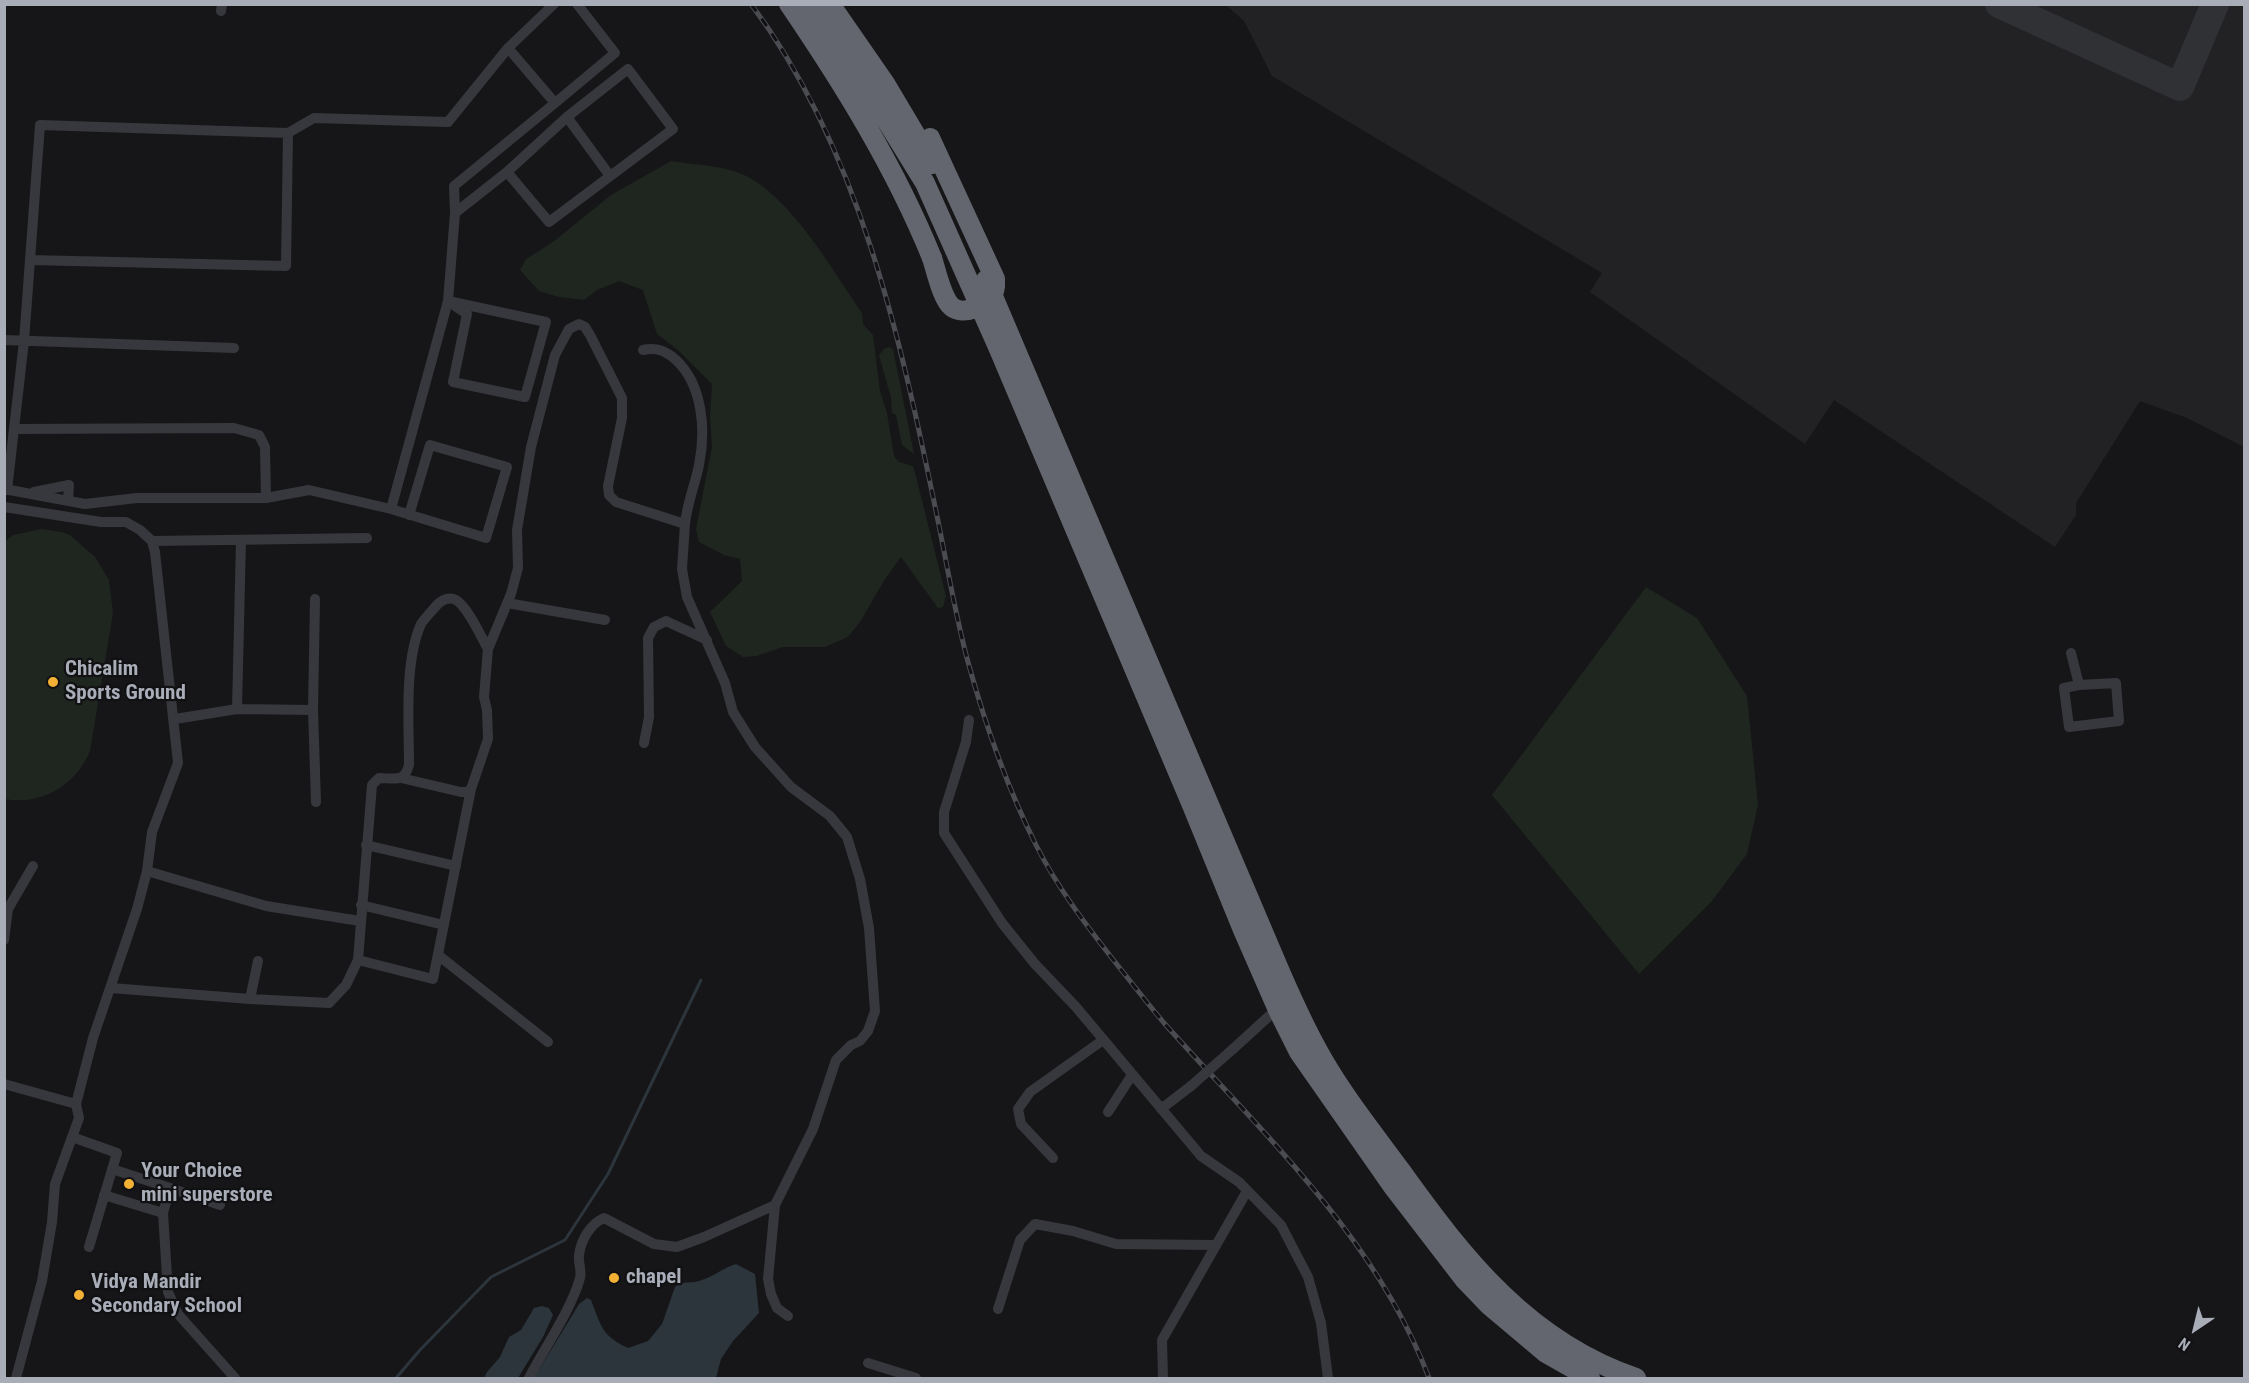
<!DOCTYPE html>
<html>
<head>
<meta charset="utf-8">
<style>
  body { margin:0 }
  #map { position:relative; width:2249px; height:1383px; overflow:hidden; background:#161618; font-family:"Roboto Condensed",sans-serif }
  canvas { display:block }
  .frame { position:absolute; inset:0; border:6px solid #a8adb8; pointer-events:none }
  .north { position:absolute; left:2165px; top:1299px; width:60px; height:60px; -webkit-text-stroke:4px #111113; paint-order:stroke; rotate:215deg; font-size:16px; font-weight:700; line-height:24px; text-align:center; color:#a8adb8 }
  .north::after { content:''; display:block; margin:auto; width:21px; height:27px; background:#a8adb8; clip-path:polygon(50% 0,100% 100%,50% 72%,0 100%) }
</style>
</head>
<body>
<div id="map">
<canvas width="2249" height="1383"></canvas>
<div class="frame"></div>
<div class="north">N</div>
</div>
<script>
const context = document.querySelector('canvas').getContext('2d');
context.lineJoin = 'round';
function fill(path, color) {
  context.fillStyle = color;
  context.fill(path, 'evenodd');
}
function trace(path, color, width, dash) {
  context.strokeStyle = color;
  context.lineWidth = width;
  context.lineCap = dash ? 'butt' : 'round';
  context.setLineDash(dash || []);
  context.stroke(path);
}
function drawText(font, color, halo, rows, align = 'center') {
  context.font = font + ' "Roboto Condensed",sans-serif';
  context.lineWidth = 4.5;
  context.setLineDash([]);
  context.textBaseline = 'middle';
  context.strokeStyle = halo;
  context.fillStyle = color;
  for (const [text, x, y, turn = 0] of rows) {
    context.save();
    context.translate(x, y);
    context.rotate((+turn || 0) * Math.PI / 180);
    context.textAlign = isNaN(turn) ? turn : align;
    if (halo) context.strokeText(text, 0, 0);
    context.fillText(text, 0, 0);
    context.restore();
  }
}
fill(new Path2D(`
  M1226 5H2244V447L2187 418 2140 401 2076 503V515L2055 547 1834 400 1805 444 1590 292 1602 273 1272 76 1244 21Z`), '#222225');
fill(new Path2D(`
  M671 161C694 165 718 165 739 173 788 191 833 271 862 313L863 324 873 335 880 391 887 413 894 456 899 462 913 466 915 473 946 596 943 607 938 608 901 557 885 579 860 622 848 637 825 647H783L756 656 743 657 726 646 710 612 742 581 740 559 724 555 699 542 696 529 712 447 710 417 712 384 678 350 657 334 643 290 619 281 597 290 584 300 559 297 539 291 520 270 526 259 553 242 611 195Z
  M890 347 893 349 914 454 902 445 896 415 892 413 891 398 879 355 885 348Z
  M41 529 62 532 70 535 95 557 109 580 113 613 90 751C76 785 42 806 4 799L5 541 13 535Z
  M1646 587 1697 618 1747 696 1758 805 1747 854 1712 901 1639 974 1492 795Z`), '#1e261f');
fill(new Path2D(`
  M736 1264 755 1274 759 1313 733 1341 721 1359 716 1378H534L573 1314 579 1304 587 1298 591 1300C601 1326 602 1336 628 1348L648 1341 662 1324 675 1287C683 1280 691 1284 699 1281 713 1277 723 1268 736 1264Z
  M542 1306 549 1308 553 1315 543 1337 518 1378H484L487 1372 500 1357 509 1337 521 1330 534 1308Z`), '#2c353c');
trace(new Path2D(`
  M396 1378 420 1350 491 1277 565 1240 608 1174 701 980`), '#2c353c', 3);
trace(new Path2D(`
  M1999 4 2180 87 2215 4`), '#303135', 28);
trace(new Path2D(`
  M221 11 222 4
  M508 48 554 4
  M555 103 615 53 577 4
  M567 117 610 176
  M455 213 507 172 549 222 673 129 628 69 567 117 507 172
  M30 260 286 266 288 133
  M448 301 546 322 525 397 453 382 467 314Z
  M4 340 234 348
  M643 350C657 347 666 351 676 360 703 385 706 431 699 465 695 485 687 503 685 524
  M14 429 234 428 259 435 265 447 266 498
  M4 489 85 504 137 498H266L309 490 391 509 486 538 507 467 430 445 409 515
  M7 490 24 341 40 125 288 133 314 118 448 122 508 48 555 103 454 186 455 213 448 301 391 509
  M34 492 69 485 68 501
  M4 507 101 522H126L140 530 152 541 155 552 178 763 152 832 147 871 137 909 93 1038 76 1104
  M152 541 367 538
  M507 603 605 620
  M2071 653 2079 685 2116 683 2119 721 2069 727 2064 688 2079 685
  M237 709 241 540
  M313 710 316 802
  M175 719 237 709 313 710 315 599
  M969 720 966 742 944 812V833L1002 923 1035 964 1076 1007 1201 1156 1239 1182 1281 1225 1308 1277 1321 1323 1328 1378
  M644 743 649 717 648 638 654 627 666 621 707 640
  M401 778 461 792H467L471 789 488 739 487 710 484 697 488 649 511 594 518 568 517 530 531 447 555 355 569 329 579 324 585 327 590 335 622 398V418L608 486 609 495 616 502 685 524 682 569 687 597 725 683 733 712 755 747 791 787 830 816 847 837 860 879 869 928 875 1011 868 1031 860 1041 851 1045 836 1060 813 1129 775 1205 768 1279 771 1294 777 1308 788 1316
  M366 845 456 866
  M147 871 266 906 360 921
  M361 905 444 925
  M4 940 8 909 33 866
  M438 955 548 1042
  M358 960 433 979 471 789
  M111 988 250 999 329 1003 346 985 358 960 372 785 379 778C396 778 404 783 409 765 409 723 404 662 421 624 425 618 431 612 436 606 440 601 448 596 456 600 468 607 481 637 488 649
  M250 999 258 961
  M1233 1049 1279 1007
  M4 1084 76 1104 79 1118 55 1184 52 1222 42 1281 16 1378
  M1161 1109 1191 1086
  M1108 1112 1132 1075
  M72 1137 117 1153 89 1247
  M1053 1158 1021 1124 1018 1109 1030 1092 1103 1040
  M170 1188 220 1205
  M104 1195 163 1213 170 1188 112 1169
  M163 1213 168 1292 178 1314 235 1378
  M998 1309 1020 1240 1035 1224 1073 1231 1116 1244 1216 1245
  M868 1363 916 1378
  M529 1378C544 1349 572 1308 580 1278 582 1271 578 1263 579 1255 581 1240 590 1224 604 1218L654 1244 677 1247 704 1237 775 1205
  M1163 1378 1162 1340 1247 1191`), '#37383d', 10);
trace(new Path2D(`
  M789 4C844 85 895 167 932 258
  M810 4 877 105 925 183 998 347 1192 805 1243 930 1278 1010 1299 1052 1394 1188 1464 1279 1489 1305 1546 1353 1590 1378
  M830 4 886 85 933 164
  M986 280 1275 960C1289 993 1304 1027 1322 1058 1345 1098 1374 1134 1401 1171 1464 1259 1529 1342 1636 1378`), '#63666e', 20);
const rail = new Path2D(`
  M751 4C860 150 901 341 937 516 947 564 955 614 968 662 985 724 1007 787 1036 845 1057 887 1086 925 1115 962 1131 982 1147 1003 1164 1023 1262 1133 1376 1237 1429 1378`);
trace(rail, '#4a4c52', 5);
trace(rail, '#111113', 3, [9]);
trace(new Path2D(`
  M1191 1086 1233 1049`), '#37383d', 10);
trace(new Path2D(`
  M930 138 995 279C995 284 996 289 993 293 988 306 963 316 952 307 942 299 936 270 932 258`), '#63666e', 20);
for (const [x, y, r, color] of [
  [53,682,6,"#f2b134"],
  [129,1184,6,"#f2b134"],
  [614,1278,6,"#f2b134"],
  [79,1295,6,"#f2b134"]
]) {
  const dot = new Path2D();
  dot.arc(x, y, r, 0, 2 * Math.PI);
  context.fillStyle = color;
  context.fill(dot);
  trace(dot, '#111113', 2);
}
drawText('bold 21px', '#a8adb8', '#111113', [
  ["Chicalim",65,670],
  ["Sports Ground",65,694],
  ["Your Choice",141,1172],
  ["mini superstore",141,1196],
  ["chapel",626,1278],
  ["Vidya Mandir",91,1283],
  ["Secondary School",91,1307]
], 'left');
</script>
</body>
</html>
